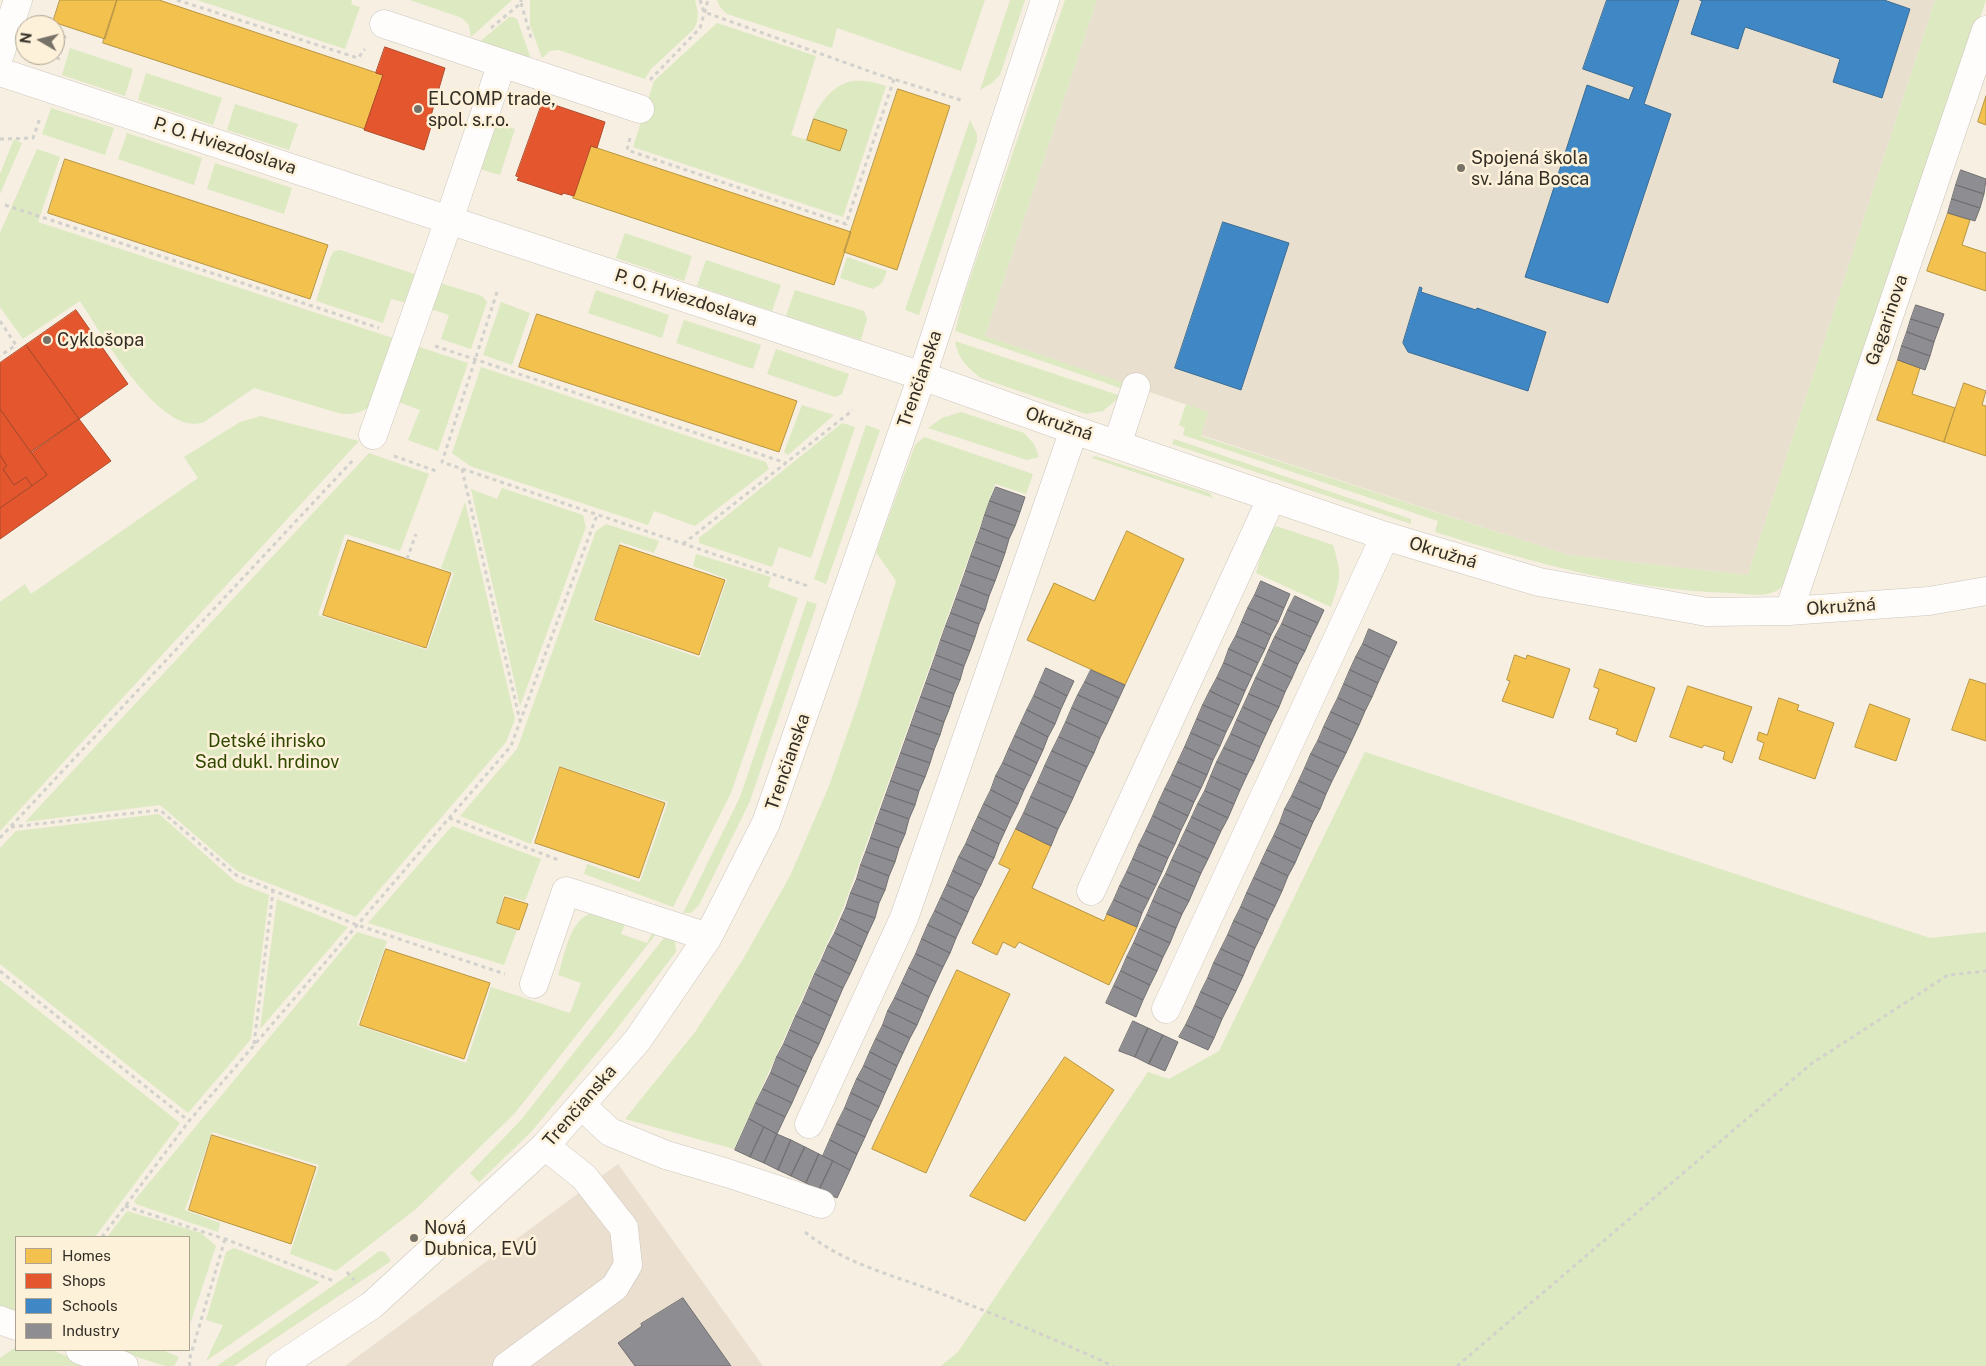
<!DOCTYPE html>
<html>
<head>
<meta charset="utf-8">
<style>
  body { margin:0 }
  #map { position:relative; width:1986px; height:1366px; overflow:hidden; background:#f6efe2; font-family:"Public Sans",sans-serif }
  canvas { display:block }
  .legend { position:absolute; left:15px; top:1236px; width:175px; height:115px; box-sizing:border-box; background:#fef1da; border:1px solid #aca392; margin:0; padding:6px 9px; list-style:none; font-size:15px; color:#322e25 }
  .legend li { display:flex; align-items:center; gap:10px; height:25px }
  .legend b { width:25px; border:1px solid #aca392 }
  .north { position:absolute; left:15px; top:15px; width:50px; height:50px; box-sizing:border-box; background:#fef1da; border:1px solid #aca392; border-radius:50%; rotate:278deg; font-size:14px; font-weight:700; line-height:20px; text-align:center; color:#322e25 }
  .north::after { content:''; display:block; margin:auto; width:18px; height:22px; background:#777267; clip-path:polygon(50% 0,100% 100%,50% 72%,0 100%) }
</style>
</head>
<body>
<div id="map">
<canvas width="1986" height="1366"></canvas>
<ul class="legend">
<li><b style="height:14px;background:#f2c14e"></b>Homes</li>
<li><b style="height:14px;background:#e4572e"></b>Shops</li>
<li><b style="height:14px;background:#3f88c5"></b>Schools</li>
<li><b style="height:14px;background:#8d8d92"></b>Industry</li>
</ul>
<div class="north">N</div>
</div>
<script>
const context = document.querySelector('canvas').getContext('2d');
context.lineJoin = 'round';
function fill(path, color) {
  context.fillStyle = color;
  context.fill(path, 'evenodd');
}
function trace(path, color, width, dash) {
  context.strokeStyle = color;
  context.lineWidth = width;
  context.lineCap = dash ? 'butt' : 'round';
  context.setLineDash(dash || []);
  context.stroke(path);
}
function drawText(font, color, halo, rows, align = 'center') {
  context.font = font + ' "Public Sans",sans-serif';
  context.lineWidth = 5;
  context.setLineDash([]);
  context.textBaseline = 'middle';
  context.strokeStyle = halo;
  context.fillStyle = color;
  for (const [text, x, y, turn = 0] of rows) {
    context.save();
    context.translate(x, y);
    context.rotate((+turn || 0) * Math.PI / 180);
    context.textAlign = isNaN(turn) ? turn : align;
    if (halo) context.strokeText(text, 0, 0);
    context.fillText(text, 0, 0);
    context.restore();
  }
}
fill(new Path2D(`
  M618 1164 763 1366H345Z`), '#ebdfd0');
fill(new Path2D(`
  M1097 0H1935L1748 575 1568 555 1201 435 1208 412 985 336Z`), '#e9dfcf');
fill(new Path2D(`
  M197 0H352L351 4 360 7 345 49Z
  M410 0H512L471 37 469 25 462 18Z
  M530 0H695L698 13 697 22 694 29 651 69 645 79 559 50 550 51 542 58 530 25Z
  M717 0H985L961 71 837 28 832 48 727 14 720 7Z
  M1010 0H1025L1000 75 992 83 980 90Z
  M1065 0H1097L985 336 1130 385 1126 390 955 331 964 296Z
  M1935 0H1986L1795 569C1789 577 1783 588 1774 592 1762 597 1745 594 1733 593 1631 591 1532 562 1435 532L1438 521 1183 435 1185 428 1179 425 1186 404 1208 412 1201 436 1568 555 1748 575Z
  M509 17H513L517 19 532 62 477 44Z
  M717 23 816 56 791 135 807 140C810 130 812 116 819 107 838 79 855 76 886 86L843 217 633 147 654 81Z
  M70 48 133 69 125 96 62 75Z
  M146 73 222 98 213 125 138 100Z
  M235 104 298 124 289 150 227 130Z
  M51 108 114 128 105 155 42 134Z
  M970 120 977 134V141L919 315 905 310Z
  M495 123 515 129 500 175 480 169Z
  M127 133 202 158 194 185 118 159Z
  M14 139 22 143 0 194V174Z
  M37 149 60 157 38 222 399 340 372 405C362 413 354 414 342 414L254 388 204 422C161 439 100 331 80 301L23 339 0 307V233Z
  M215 163 292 188 284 214 207 189Z
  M625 233 692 256 684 281 616 258Z
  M340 250 421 276 411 304 391 299 383 323 316 301 330 258 334 251Z
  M847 257 887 271 882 283 873 289 840 278Z
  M706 260 781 285 772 311 697 286Z
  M437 282 482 296 487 302 471 349 441 339 449 315 427 308Z
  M596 290 669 315 662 338 588 313Z
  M795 290 864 311 867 319 861 340 786 316Z
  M501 302 530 313 512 365 483 355Z
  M684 320 761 345 753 369 676 343Z
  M955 341 1121 396 1103 411 1086 414 981 378C968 368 957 358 955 341Z
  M417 346 468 363 438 451 408 440 420 410 399 402Z
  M776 349 849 374 842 394 835 397 767 374Z
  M481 367 766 462 769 469 695 526 654 511 648 525 470 466 452 453Z
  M802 405 834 415 788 455 784 452Z
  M961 412 1024 433 1034 444 1039 457 1027 460 928 428 942 418Z
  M261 416 359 441 0 831V602L25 584 31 594 198 478 184 457 240 422Z
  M842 423 855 427 811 558 779 547 772 567 699 543V538Z
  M866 425 880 430 826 584 814 579Z
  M924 437 1033 474 1026 494 995 484 844 906 734 1149 625 1119 695 1032 742 961 790 876 829 786 860 697 896 581 876 552 915 445Z
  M1174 439 1411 519V524L1172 444Z
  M369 453 429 474 400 551 345 534 318 615 427 650 454 573 441 568 465 502 515 719 506 742 356 917 237 871 160 805 25 822Z
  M1095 456 1210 493 1213 498 1092 458Z
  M502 488 583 515 586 527 520 706 471 489 497 499Z
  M606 524 659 541 654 553 620 542 593 621 700 658 727 579 693 566 696 554 771 577 768 587 798 598 731 793 673 907 584 874 587 864 640 882 668 802 559 766 531 844 460 816 517 749 596 531Z
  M1276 526 1333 545C1342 575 1341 578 1331 607L1256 573 1267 536Z
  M807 601 817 604 750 801 699 905 691 913H683L740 797Z
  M1365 752 1930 938 1986 932V1366H941L958 1352 1148 1072 1169 1079 1219 1051Z
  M159 814 236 882 269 895 251 1039 188 1113 0 964V848L16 831Z
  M452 826 541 859 525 901 504 895 496 923 517 930 504 965 368 923Z
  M277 899 348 927 260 1029Z
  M592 913 627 919 621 934 647 943 655 928 660 929 515 1113 416 1209 336 1271 290 1254 319 1165 212 1132 185 1210 220 1223 218 1232 136 1204 134 1201 357 932 387 941 357 1025 466 1063 491 987 570 1013 581 983 558 975C565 955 569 920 592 913Z
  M667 934 675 941 676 952 611 1036 531 1132 479 1182 470 1173 521 1120Z
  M0 980 180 1123 95 1237H16V1315L0 1309Z
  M127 1211 201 1233 216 1246 189 1327V1237H107Z
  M234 1248 320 1282 206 1361 223 1325 206 1320 226 1252Z
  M379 1251 385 1252 391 1261 234 1366H217L344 1278Z
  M16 1347V1350H51L94 1366H0V1358Z
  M116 1350H162L179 1357 174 1366H165Z`), '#dce9c1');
const homes = new Path2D(`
  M60 0H117L105 39 53 22Z
  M117 0H159L383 75 365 129 103 43Z
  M898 89 950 106 897 270 844 252Z
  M1986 96V125L1978 122Z
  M814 119 847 130 840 151 807 140Z
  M591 146 851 232 834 285 573 198Z
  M65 159 328 245 310 299 48 213Z
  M1948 213 1970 220 1962 245 1986 253V291L1927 271Z
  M537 314 797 401 779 452 519 367Z
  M1898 360 1920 368 1912 394 1955 408 1944 442 1877 420Z
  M1964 383 1986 391 1982 405 1986 406V456L1944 442Z
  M1127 531 1184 559 1125 685 1027 640 1054 583 1094 601Z
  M348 540 451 573 426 648 323 615Z
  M620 545 725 580 699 655 595 620Z
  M1515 655 1526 659 1527 655 1570 669 1553 718 1502 701 1510 681 1507 680Z
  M1600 669 1655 688 1636 742 1616 734 1618 729 1589 719 1599 689 1594 687Z
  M1970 679 1986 684V741L1952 730Z
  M1688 686 1752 707 1732 763 1723 759 1725 752 1704 745 1702 748 1670 737Z
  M1779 698 1799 705 1797 710 1834 723 1815 779 1759 759 1764 743 1757 740 1759 732 1767 735Z
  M1870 704 1910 719 1896 761 1855 747Z
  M560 767 665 803 639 878 535 843Z
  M1016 829 1051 846 1032 888 1104 921 1107 914 1137 927 1109 985 1019 942 1015 948 1003 942 997 955 972 943 1010 869 999 864Z
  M505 897 528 904 519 930 497 923Z
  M386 949 490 983 464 1059 360 1025Z
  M957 970 1010 994 926 1173 872 1149Z
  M1065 1057 1114 1090 1025 1221 970 1196Z
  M212 1135 316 1167 291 1244 189 1210Z`);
fill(homes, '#f2c14e');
trace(homes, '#b89542', 1);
const shops = new Path2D(`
  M385 47 445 68 430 119 433 120 424 150 364 130 383 75 376 73Z
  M543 101 605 122 597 148 591 146 574 196 563 193 562 195 517 180 519 177 516 176Z
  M76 310 128 384 79 419 26 345Z
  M26 345 79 419 31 453 0 409V363Z
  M0 409 47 475 32 486 26 477 14 485 3 469 7 466 0 455Z
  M79 419 111 461 0 539V508L47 475 31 452Z
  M0 455 7 466 3 469 14 485 26 477 32 486 0 508Z`);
fill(shops, '#e4572e');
trace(shops, '#af4b2b', 1);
const schools = new Path2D(`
  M1607 0H1679L1644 104 1671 114 1608 303 1525 277 1587 85 1629 100 1634 87 1583 69Z
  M1700 0H1884L1910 9 1882 98 1833 82 1840 59 1745 27 1738 49 1691 34 1702 1Z
  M1223 222 1289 243 1241 390 1175 368Z
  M1420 287 1422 288 1421 292 1476 310 1477 308 1546 332 1528 391 1408 352 1403 343Z`);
fill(schools, '#3f88c5');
trace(schools, '#3b6d95', 1);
const industry = new Path2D(`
  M1961 170 1986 179 1984 194 1956 185Z
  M1956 185 1984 194 1980 208 1952 199Z
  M1952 199 1980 208 1975 221 1948 213Z
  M1916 305 1944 314 1939 328 1911 319Z
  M1911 319 1939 328 1934 342 1907 332Z
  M1907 332 1934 342 1930 356 1902 346Z
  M1902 346 1930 356 1925 370 1898 360Z
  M996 487 1025 497 1020 512 990 501Z
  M990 501 1020 512 1015 526 985 515Z
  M985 515 1015 526 1009 539 981 528Z
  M981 528 1009 539 1005 553 976 542Z
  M976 542 1005 553 1000 567 971 556Z
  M971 556 1000 567 995 581 966 571Z
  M966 571 995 581 989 596 961 585Z
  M1261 581 1290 594 1284 608 1255 595Z
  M961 585 989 596 985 610 956 599Z
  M1255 595 1284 608 1278 622 1248 608Z
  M1295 596 1324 610 1318 623 1288 610Z
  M956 599 985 610 979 624 951 613Z
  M1248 608 1278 622 1271 635 1242 622Z
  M1288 610 1318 623 1311 637 1282 624Z
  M951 613 979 624 975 637 946 626Z
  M1242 622 1271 635 1265 649 1236 636Z
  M1282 624 1311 637 1305 651 1275 637Z
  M946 626 975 637 970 651 941 640Z
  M1369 629 1397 642 1390 657 1363 644Z
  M1236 636 1265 649 1258 663 1229 649Z
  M1275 637 1305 651 1298 664 1269 650Z
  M941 640 970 651 964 666 936 655Z
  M1363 644 1390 657 1384 670 1356 657Z
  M1229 649 1258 663 1252 676 1224 663Z
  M1269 650 1298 664 1292 678 1263 664Z
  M936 655 964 666 960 680 931 669Z
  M1356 657 1384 670 1378 683 1350 670Z
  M1224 663 1252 676 1245 691 1217 678Z
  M1263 664 1292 678 1285 692 1256 678Z
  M1046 668 1074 681 1067 696 1040 682Z
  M931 669 960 680 954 694 926 683Z
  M1091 670 1125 685 1119 698 1085 682Z
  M1350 670 1378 683 1372 697 1344 684Z
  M1217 678 1245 691 1239 705 1210 691Z
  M1256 678 1285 692 1279 707 1249 694Z
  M1040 682 1067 696 1061 709 1034 696Z
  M1085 682 1119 698 1113 711 1078 695Z
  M926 683 954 694 950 707 921 697Z
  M1344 684 1372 697 1365 711 1338 698Z
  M1210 691 1239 705 1233 718 1203 705Z
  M1249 694 1279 707 1272 721 1243 707Z
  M1078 695 1113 711 1107 724 1072 708Z
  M1034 696 1061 709 1055 724 1027 710Z
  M921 697 950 707 944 722 916 711Z
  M1338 698 1365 711 1359 725 1331 712Z
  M1203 705 1233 718 1226 732 1197 719Z
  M1243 707 1272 721 1266 734 1237 720Z
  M1072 708 1107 724 1100 738 1066 722Z
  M1027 710 1055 724 1048 737 1021 723Z
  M916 711 944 722 940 735 911 725Z
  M1331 712 1359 725 1352 740 1324 727Z
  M1197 719 1226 732 1220 746 1191 733Z
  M1237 720 1266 734 1260 747 1231 734Z
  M1066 722 1100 738 1094 753 1059 737Z
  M1021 723 1048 737 1043 750 1015 736Z
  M911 725 940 735 934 750 906 739Z
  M1324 727 1352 740 1346 753 1318 741Z
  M1191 733 1220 746 1213 760 1185 747Z
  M1231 734 1260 747 1254 761 1224 748Z
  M1015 736 1043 750 1037 763 1009 749Z
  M1059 737 1094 753 1087 767 1052 751Z
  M906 739 934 750 930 763 901 753Z
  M1318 741 1346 753 1339 767 1311 754Z
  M1185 747 1213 760 1207 775 1178 762Z
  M1224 748 1254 761 1247 775 1217 762Z
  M1009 749 1037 763 1031 776 1003 763Z
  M1052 751 1087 767 1080 782 1045 766Z
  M901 753 930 763 925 777 896 767Z
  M1311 754 1339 767 1332 781 1305 768Z
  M1178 762 1207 775 1201 788 1172 775Z
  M1217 762 1247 775 1240 790 1211 776Z
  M1003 763 1031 776 1024 790 996 776Z
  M1045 766 1080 782 1073 798 1038 782Z
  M896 767 925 777 919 791 891 781Z
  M1305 768 1332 781 1326 794 1299 781Z
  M1172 775 1201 788 1194 802 1165 789Z
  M996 776 1024 790 1018 804 991 790Z
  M1211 776 1240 790 1234 804 1205 791Z
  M891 781 919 791 915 805 886 795Z
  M1299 781 1326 794 1320 809 1292 796Z
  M1038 782 1073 798 1066 813 1031 797Z
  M1165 789 1194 802 1188 816 1159 802Z
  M991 790 1018 804 1011 818 984 804Z
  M1205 791 1234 804 1228 818 1198 804Z
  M886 795 915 805 909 819 881 809Z
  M1292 796 1320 809 1313 822 1285 809Z
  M1031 797 1066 813 1058 829 1024 813Z
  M1159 802 1188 816 1181 830 1153 816Z
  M984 804 1011 818 1005 831 978 817Z
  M1198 804 1228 818 1221 831 1192 817Z
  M881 809 909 819 905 834 876 823Z
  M1285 809 1313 822 1307 836 1280 823Z
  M1024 813 1058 829 1051 846 1016 829Z
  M1153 816 1181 830 1175 844 1146 831Z
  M978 817 1005 831 999 844 972 830Z
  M1192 817 1221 831 1215 844 1186 830Z
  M876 823 905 834 899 848 871 838Z
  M1280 823 1307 836 1301 849 1274 836Z
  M972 830 999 844 994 858 966 844Z
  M1186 830 1215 844 1208 859 1179 845Z
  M1146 831 1175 844 1168 858 1139 845Z
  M1274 836 1301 849 1295 863 1267 850Z
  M871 838 899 848 895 862 866 852Z
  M966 844 994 858 987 871 959 857Z
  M1139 845 1168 858 1162 872 1133 859Z
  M1179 845 1208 859 1201 873 1172 860Z
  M1267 850 1295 863 1288 876 1261 863Z
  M866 852 895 862 889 876 861 865Z
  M959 857 987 871 981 885 953 871Z
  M1133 859 1162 872 1156 885 1127 872Z
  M1172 860 1201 873 1195 887 1166 874Z
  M1261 863 1288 876 1282 891 1254 878Z
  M861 865 889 876 885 890 857 879Z
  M953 871 981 885 974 898 947 885Z
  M1127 872 1156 885 1149 899 1120 886Z
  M1166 874 1195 887 1189 901 1159 887Z
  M1254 878 1282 891 1275 906 1247 893Z
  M857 879 885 890 879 903 851 893Z
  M947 885 974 898 968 912 941 898Z
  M1120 886 1149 899 1142 913 1114 900Z
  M1159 887 1189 901 1182 914 1153 901Z
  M851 893 879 903 875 918 846 908Z
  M1247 893 1275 906 1268 920 1241 907Z
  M941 898 968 912 962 925 935 911Z
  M1114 900 1142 913 1137 927 1107 914Z
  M1153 901 1182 914 1176 928 1147 915Z
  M1241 907 1268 920 1262 934 1234 921Z
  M846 908 875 918 868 933 841 919Z
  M935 911 962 925 956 938 928 925Z
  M1147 915 1176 928 1170 943 1140 929Z
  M841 919 868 933 862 947 835 933Z
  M1234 921 1262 934 1255 948 1228 935Z
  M928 925 956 938 950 953 922 939Z
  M1140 929 1170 943 1163 957 1134 943Z
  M835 933 862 947 856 961 828 946Z
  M1228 935 1255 948 1249 962 1221 949Z
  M922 939 950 953 943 967 916 954Z
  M1134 943 1163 957 1157 971 1127 957Z
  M828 946 856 961 850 974 822 960Z
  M1221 949 1249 962 1243 976 1214 963Z
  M916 954 943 967 936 982 909 968Z
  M1127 957 1157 971 1150 985 1121 971Z
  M822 960 850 974 843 988 815 974Z
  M1214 963 1243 976 1236 991 1208 978Z
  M909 968 936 982 929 997 902 983Z
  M1121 971 1150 985 1143 1000 1114 986Z
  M815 974 843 988 837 1002 809 988Z
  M1208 978 1236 991 1229 1005 1201 992Z
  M902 983 929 997 923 1011 895 998Z
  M1114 986 1143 1000 1136 1017 1106 1003Z
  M809 988 837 1002 831 1016 803 1002Z
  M1201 992 1229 1005 1222 1019 1195 1006Z
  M895 998 923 1011 917 1025 888 1011Z
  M803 1002 831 1016 825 1030 796 1016Z
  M1195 1006 1222 1019 1214 1038 1186 1025Z
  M888 1011 917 1025 910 1038 883 1025Z
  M796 1016 825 1030 819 1044 790 1030Z
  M1133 1021 1148 1028 1135 1057 1119 1051Z
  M883 1025 910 1038 903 1053 876 1039Z
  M1186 1025 1214 1038 1208 1050 1179 1037Z
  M1148 1028 1163 1035 1149 1064 1135 1057Z
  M790 1030 819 1044 812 1058 784 1044Z
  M1163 1035 1178 1042 1165 1071 1149 1064Z
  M876 1039 903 1053 897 1066 870 1052Z
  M784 1044 812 1058 806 1072 777 1057Z
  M870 1052 897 1066 891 1080 864 1066Z
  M777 1057 806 1072 799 1087 771 1073Z
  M864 1066 891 1080 885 1093 857 1079Z
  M771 1073 799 1087 792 1103 763 1089Z
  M857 1079 885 1093 879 1107 851 1093Z
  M763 1089 792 1103 785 1117 756 1103Z
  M851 1093 879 1107 872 1121 845 1108Z
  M756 1103 785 1117 777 1134 749 1119Z
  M845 1108 872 1121 865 1137 837 1124Z
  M749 1119 764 1127 750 1157 735 1150Z
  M837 1124 865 1137 857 1154 830 1140Z
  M764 1127 777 1134 764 1163 750 1157Z
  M777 1134 791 1140 778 1170 764 1163Z
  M791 1140 805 1147 791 1176 778 1170Z
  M830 1140 857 1154 850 1170 823 1156Z
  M805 1147 819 1154 806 1183 791 1176Z
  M819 1154 833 1161 819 1190 806 1183Z
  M833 1161 850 1170 837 1198 819 1190Z
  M683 1298 731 1366H635L618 1343 642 1326 641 1324Z`);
fill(industry, '#8d8d92');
trace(industry, '#727071', 1);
const minor = new Path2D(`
  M384 24 640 109
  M0 54 18 0
  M0 72 922 376 1074 430 1385 536 1539 582 1707 612 1789 611 1929 601 1986 591
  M373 435 449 220 502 63
  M1117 445 1136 387
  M1789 611 1986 30
  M1091 891 1272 497
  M534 984 566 891 708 937
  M1166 1009 1385 536
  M581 1105 610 1132 666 1155 727 1173 821 1204
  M809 1124 904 918 1074 430
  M0 1320 16 1326
  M80 1350 124 1366
  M280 1366 372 1305 545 1146 637 1041 708 937 766 823 922 376 1045 0
  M507 1366 615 1287 628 1265 624 1228 584 1177 545 1146`);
trace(minor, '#ccc6bc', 29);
trace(new Path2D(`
  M177 0 358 58 365 49
  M700 0 704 12 877 74 964 101
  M521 3 532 41
  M491 28 521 3V0
  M55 33 65 37 58 60
  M650 80 700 28 708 0
  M630 138 627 150 846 224 894 79
  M0 139 33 138 40 118
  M5 205 379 328
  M497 292 442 462 808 586
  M0 321 16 345 0 356
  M435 346 786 463
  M394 456 439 472
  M462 469 520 721
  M683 544 853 410
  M407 559 416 534
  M449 818 556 859 555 863
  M11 827 160 810 236 875 357 925 505 974
  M0 838 354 459
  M0 971 189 1121
  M254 1044 273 891
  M125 1206 225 1239 334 1281
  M805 1232C845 1264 890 1274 937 1292 996 1315 1055 1339 1113 1366
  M102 1237 189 1121 511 746 597 515
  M347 1272 354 1280
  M190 1366 189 1361 225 1239
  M1457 1366 1811 1064 1948 975 1986 971`), '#d3d1cc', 3, [4, 4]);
trace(minor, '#fefdfb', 28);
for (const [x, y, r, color] of [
  [418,109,5,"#777267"],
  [1461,168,5,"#777267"],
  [47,340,5,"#777267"],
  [414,1238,5,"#777267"]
]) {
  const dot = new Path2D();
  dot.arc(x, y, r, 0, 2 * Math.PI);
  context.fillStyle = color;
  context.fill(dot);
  trace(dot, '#fef1da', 2);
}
drawText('18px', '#322e25', '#fef1da', [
  ["ELCOMP trade,",428,99],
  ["spol. s.r.o.",428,120],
  ["Spojená škola",1471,158],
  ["sv. Jána Bosca",1471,179],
  ["Cyklošopa",57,340],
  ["Nová",424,1228],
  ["Dubnica, EVÚ",424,1249]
], 'left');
drawText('18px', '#322e25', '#fef1da', [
  ["P. O. Hviezdoslava",225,146,18],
  ["P. O. Hviezdoslava",686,298,18],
  ["Gagarinova",1887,320,-71],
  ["Trenčianska",920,379,-71],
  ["Okružná",1059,424,19],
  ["Okružná",1443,553,17],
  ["Okružná",1841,607,-4],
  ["Trenčianska",788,762,-71],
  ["Trenčianska",580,1106,-49]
]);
drawText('18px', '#2f4800', '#fef1da', [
  ["Detské ihrisko",267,741],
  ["Sad dukl. hrdinov",267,762]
]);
</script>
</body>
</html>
